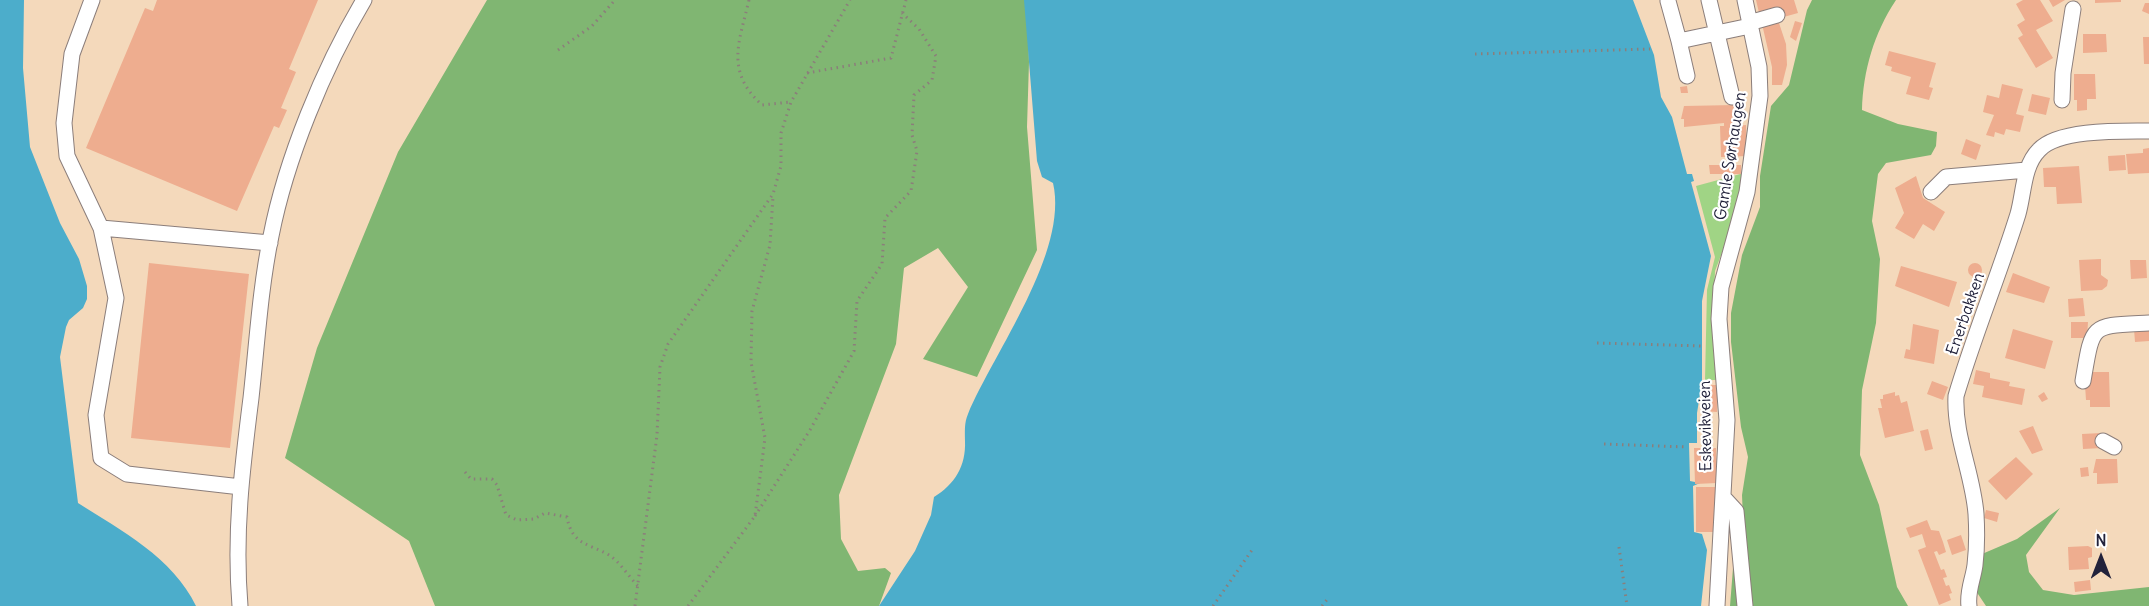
<!DOCTYPE html>
<html>
<head>
<meta charset="utf-8">
<style>
  body { margin:0 }
  #map { position:relative; width:2149px; height:606px; overflow:hidden; background:#f4d9bb; font-family:Delius,sans-serif }
  canvas { display:block }
  .north { position:absolute; left:2071px; top:528px; width:60px; height:60px; -webkit-text-stroke:4px #fff; paint-order:stroke; rotate:0deg; font-size:16px; font-weight:700; line-height:24px; text-align:center; color:#22223b }
  .north::after { content:''; display:block; margin:auto; width:21px; height:27px; background:#22223b; clip-path:polygon(50% 0,100% 100%,50% 72%,0 100%) }
</style>
</head>
<body>
<div id="map">
<canvas width="2149" height="606"></canvas>
<div class="north">N</div>
</div>
<script>
const context = document.querySelector('canvas').getContext('2d');
context.lineJoin = 'round';
function fill(path, color) {
  context.fillStyle = color;
  context.fill(path, 'evenodd');
}
function trace(path, color, width, dash) {
  context.strokeStyle = color;
  context.lineWidth = width;
  context.lineCap = dash ? 'butt' : 'round';
  context.setLineDash(dash || []);
  context.stroke(path);
}
function drawText(font, color, halo, rows, align = 'center') {
  context.font = font + ' Delius,sans-serif';
  context.lineWidth = 4.5;
  context.setLineDash([]);
  context.textBaseline = 'middle';
  context.strokeStyle = halo;
  context.fillStyle = color;
  for (const [text, x, y, turn = 0] of rows) {
    context.save();
    context.translate(x, y);
    context.rotate((+turn || 0) * Math.PI / 180);
    context.textAlign = isNaN(turn) ? turn : align;
    if (halo) context.strokeText(text, 0, 0);
    context.fillText(text, 0, 0);
    context.restore();
  }
}
fill(new Path2D(`
  M1744 173 1734 221 1715 271 1713 324 1717 380H1705L1707 290 1715 257 1696 186Z`), '#a0d485');
fill(new Path2D(`
  M487 0H1027L1029 62 1027 127 1037 250 977 377 923 359 968 287 938 248 904 268 896 344 839 495 841 539 858 571 885 568 891 573 879 606H435L409 541 285 458 317 348 398 152Z
  M1812 0H1896C1874 33 1863 71 1862 110L1898 124 1937 132 1936 146 1931 155 1886 163 1878 174 1872 221 1880 259 1876 323 1862 390 1860 455 1879 505 1897 587 1908 606H1730L1733 568 1744 543 1742 495 1748 457 1741 427 1731 342V313L1742 255 1760 207V176L1771 106 1789 85 1807 10Z
  M2060 508 2026 555 2029 572 2043 590 2074 595 2149 587V606H1986L1976 591 1982 554 2017 539Z`), '#80b672');
fill(new Path2D(`
  M0 0H24L23 68 30 147 60 223 79 259 87 286V299L83 308 69 320 66 327 60 357 78 503C122 531 172 557 196 606H0Z
  M1024 0H1633L1654 55 1661 97 1672 117 1687 174H1692L1694 181 1691 182 1711 256 1702 301V382L1697 413V443H1689L1690 481 1700 483 1693 486 1694 532 1702 534 1707 550 1701 606H879L915 551 931 515 934 497C955 484 966 466 965 441 965 432 964 423 968 414 994 352 1069 252 1053 183L1042 177 1037 161Z`), '#4cadcb');
fill(new Path2D(`
  M157 0H318L289 69 296 72 281 108 287 110 279 128 274 126 237 211 86 148 145 8 153 11Z
  M1756 0H1794L1798 13 1780 18 1760 17Z
  M2023 0H2040L2053 21 2036 30 2053 58 2036 68 2018 38 2023 35 2017 25 2025 20 2016 4Z
  M2049 0H2065L2053 7Z
  M2095 0H2121V2L2095 3Z
  M2145 3H2149V14L2142 11Z
  M1778 20 1786 44 1787 65 1782 85H1772V67L1762 24Z
  M1795 21 1802 23 1796 41 1790 37Z
  M2083 34H2106L2107 52 2083 53Z
  M2143 37H2149V64H2144Z
  M1889 51 1936 63 1929 87 1933 88 1929 100 1906 94 1911 77 1891 71 1892 67 1885 65Z
  M2074 74H2095L2096 99H2087V110L2077 111V100H2074Z
  M2002 84 2023 89 2016 114 2024 116 2020 132 2006 129 2004 135 1995 132 1994 137 1986 135 1994 115 1983 112 1987 95 1999 98Z
  M1687 86 1688 93H1681L1680 87Z
  M2032 94 2050 98 2046 115 2028 111Z
  M1735 105 1736 114H1740V120L1733 123 1734 126 1746 125 1747 156 1721 157 1720 126H1724V123L1684 127V119H1681L1684 106Z
  M1966 139 1981 145 1976 160 1961 154Z
  M2149 148V173L2128 174 2126 154 2143 153V149Z
  M2125 155 2126 170 2109 171 2108 156Z
  M1709 165H1741V174H1710Z
  M2079 166 2082 203 2057 204 2056 187H2044L2043 168Z
  M1916 176 1923 198 1945 212 1934 231 1923 224 1914 239 1895 228 1904 213 1895 188Z
  M2101 259V275L2108 280 2107 286 2102 290 2081 291 2079 260Z
  M2130 260H2146L2147 278 2131 279Z
  M1968 270a7 7 0 1 1 14 0a7 7 0 1 1-14 0Z
  M149 263 249 274 230 448 131 438Z
  M1901 266 1957 282 1949 307 1895 286Z
  M2013 273 2050 287 2044 303 2006 292Z
  M2083 298 2085 316 2069 317 2068 299Z
  M2071 322H2088L2087 338H2071Z
  M1913 324 1939 330 1934 364 1904 358 1906 349 1910 350Z
  M2149 328V341L2135 342 2134 329Z
  M2013 329 2053 341 2045 369 2005 358Z
  M1976 370 1990 373V378L2010 382 2009 386 2025 389 2022 405 1982 397 1984 386 1973 384Z
  M2089 372H2109L2110 407H2090V400H2086L2085 385H2090Z
  M1932 381 1948 387 1943 400 1927 394Z
  M1703 385H1717V412L1703 411Z
  M1895 392V396L1899 395 1901 403 1907 401 1914 431 1885 438 1878 408H1882L1880 399H1883V395Z
  M2044 392 2048 399 2042 402 2038 396Z
  M2033 426 2043 450 2032 454 2019 431Z
  M1928 429 1933 449 1925 451 1920 431Z
  M2101 433 2102 448 2083 449 2082 434Z
  M1694 448H1716L1717 483 1695 484Z
  M2016 457 2033 474 2006 500 1988 481Z
  M2096 459H2117L2118 483 2097 484V473H2093Z
  M2088 467 2089 476 2081 477 2080 468Z
  M1696 487H1715V532H1696Z
  M1986 510 1999 513 1997 522 1984 518Z
  M1927 520 1931 530 1939 531 1943 542 1946 552 1939 555 1937 551 1934 552 1941 570 1944 569 1947 577 1943 578 1946 586 1949 585 1952 593 1949 594 1951 600 1939 605 1918 550 1926 547 1922 534 1910 538 1906 528Z
  M1961 535 1966 550 1952 555 1947 540Z
  M2088 546 2092 548V557L2088 558 2089 569 2069 570 2068 547Z
  M2090 580 2091 590 2075 592 2074 582Z`), '#eead8f');
const minor = new Path2D(`
  M92 0 72 54 64 123 67 156 101 228 116 298 96 415 101 458 127 474 241 487
  M1709 0 1732 97
  M1668 1 1679 41 1750 26
  M1749 23 1777 15
  M1679 41 1687 76
  M2062 100 2063 73 2073 9
  M1931 192 1946 177 2027 170
  M101 228 270 243
  M2083 381C2093 322 2090 326 2149 323
  M2103 441 2114 447
  M1724 498 1736 511 1745 606
  M240 606C234 534 242 469 251 398 257 344 260 289 271 236 286 159 324 67 364 0
  M1717 606 1727 420 1719 319 1721 287 1747 192 1760 96 1759 67 1745 0
  M1969 606C1967 591 1973 580 1975 565 1977 548 1977 531 1976 514 1973 474 1954 436 1956 396 1974 335 1999 275 2018 214 2024 193 2023 166 2039 150 2058 129 2122 131 2149 131`);
trace(minor, '#8b7e7b', 17);
trace(new Path2D(`
  M749 0C739 43 725 71 762 105L791 102
  M558 50 592 26 615 0
  M1475 54 1650 49
  M807 73 891 58 906 0
  M1597 343 1703 346
  M1604 444 1687 447
  M465 472 471 479H492L497 485 506 515 517 520 534 519 545 513 567 517C572 545 588 543 609 555 620 562 629 577 638 586
  M755 516 810 430 854 351 857 301 882 264 885 218 911 191 917 151 912 135 914 95 932 80 936 56 919 29 902 13
  M1619 547 1627 606
  M635 606 657 435 660 367 668 344 773 194 781 166V133L791 102 850 0
  M688 606 755 516 765 438 751 362 752 311 770 245 773 196
  M1213 606 1252 550
  M1322 606 1329 597`), '#8b7e7b', 3, [1.5, 4.5]);
trace(minor, '#fff', 15);
drawText('16px', '#22223b', '#fff', [
  ["Gamle Sørhaugen",1731,156,-81],
  ["Enerbakken",1966,314,-71],
  ["Eskevikveien",1706,426,-91]
]);
</script>
</body>
</html>
